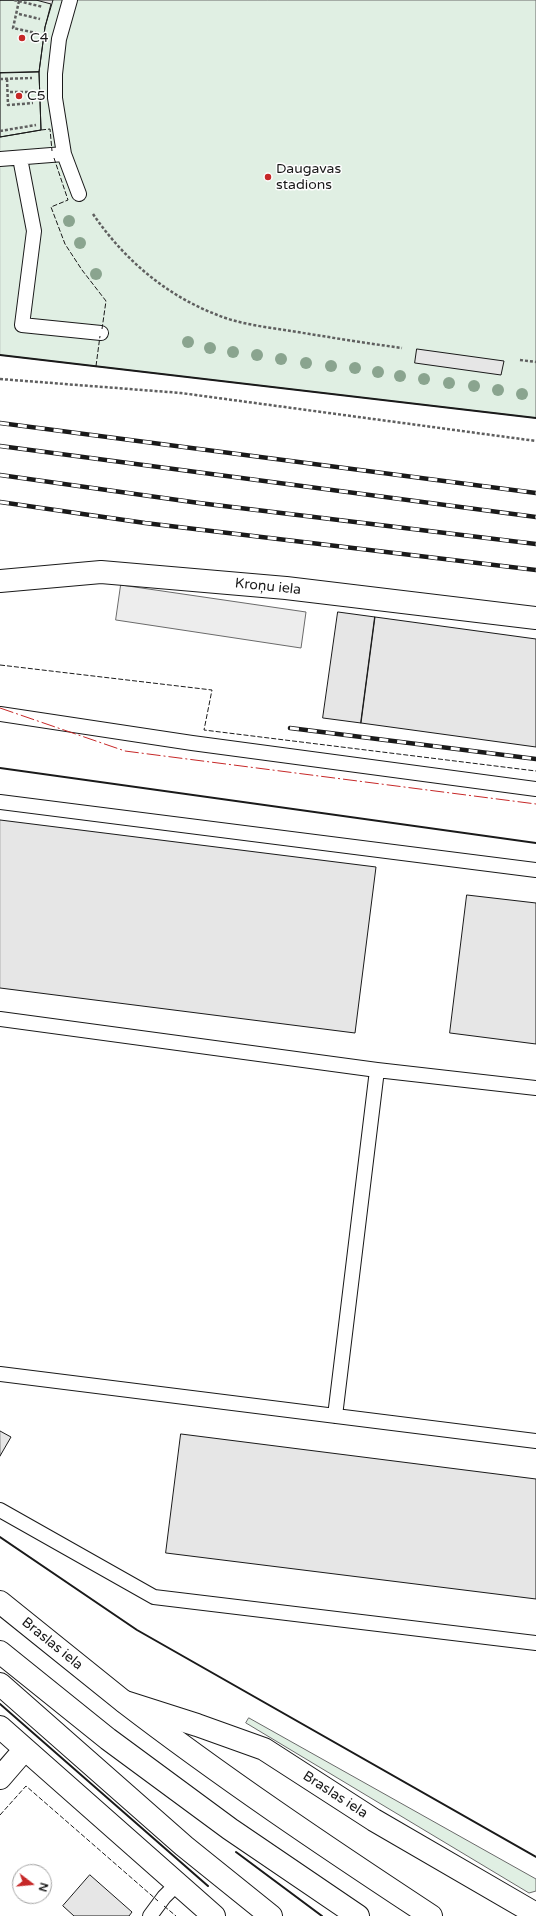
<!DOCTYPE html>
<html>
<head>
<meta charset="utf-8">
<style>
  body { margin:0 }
  #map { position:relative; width:536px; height:1916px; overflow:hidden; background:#fff; font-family:"Varela Round",sans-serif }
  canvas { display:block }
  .north { position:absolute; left:12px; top:1864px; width:40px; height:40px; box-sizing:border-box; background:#fff; border:1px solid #a3a3a3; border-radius:50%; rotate:106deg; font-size:11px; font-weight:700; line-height:16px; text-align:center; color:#1a1a1a }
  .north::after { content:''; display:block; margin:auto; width:14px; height:18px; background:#c62828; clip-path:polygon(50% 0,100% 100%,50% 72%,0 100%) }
</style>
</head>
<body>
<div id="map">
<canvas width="536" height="1916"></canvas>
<div class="north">N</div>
</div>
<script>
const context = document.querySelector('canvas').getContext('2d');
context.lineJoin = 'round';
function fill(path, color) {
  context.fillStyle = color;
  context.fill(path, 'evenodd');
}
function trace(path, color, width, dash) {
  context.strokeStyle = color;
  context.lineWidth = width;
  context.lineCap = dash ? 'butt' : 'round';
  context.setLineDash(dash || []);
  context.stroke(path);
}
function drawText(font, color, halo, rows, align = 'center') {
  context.font = font + ' "Varela Round",sans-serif';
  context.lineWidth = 3;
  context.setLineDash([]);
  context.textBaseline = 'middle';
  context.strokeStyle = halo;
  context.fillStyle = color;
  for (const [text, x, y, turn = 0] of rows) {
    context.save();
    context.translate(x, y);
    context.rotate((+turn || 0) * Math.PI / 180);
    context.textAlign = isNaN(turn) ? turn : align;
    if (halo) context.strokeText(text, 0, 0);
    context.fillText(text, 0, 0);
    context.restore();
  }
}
const green = new Path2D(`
  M0 0H536V418L0 355Z
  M249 1718 536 1879V1891L529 1893 246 1723Z`);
fill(green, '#e0efe3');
trace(green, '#6a6a6a', 1);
const parking = new Path2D(`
  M121 585 306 612 301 648 116 620Z`);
fill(parking, '#ededed');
trace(parking, '#6a6a6a', 1);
const building = new Path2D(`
  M0 0H53L45 27 39 72 41 130 0 137Z
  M0 0H36L51 4 45 27 39 72 0 73Z
  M39 72 41 130 0 137V73Z
  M417 349 504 361 501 375 415 363Z
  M338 612 375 617 361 723 323 718Z
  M375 617 536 639V747L361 723Z
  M0 820 376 867 355 1033 0 988Z
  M467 895 536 903V1044L450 1033Z
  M0 1431 11 1437 0 1456Z
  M181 1434 536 1479V1599L166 1553Z
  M90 1875 132 1912 129 1916H74L63 1906Z`);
fill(building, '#e6e6e6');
trace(building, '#1a1a1a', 1);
const lane = new Path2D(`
  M70 0 59 39 55 74V98L64 154 79 194
  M20 158 34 231 22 325 101 333
  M0 159 64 154
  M0 714 192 743 536 789
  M0 802 536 870
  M0 1019 377 1070 536 1088
  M0 1374 536 1441
  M335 1416 377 1070
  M0 1510 154 1597 536 1643
  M150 1916 164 1897 177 1884`);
const street = new Path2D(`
  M0 581 101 572 286 588 536 618
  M0 1684 184 1846 271 1916
  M125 1702 197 1725 264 1749 374 1820 536 1914
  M0 1727 214 1916
  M0 1778 25 1749`);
const primary = new Path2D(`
  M0 1602C41 1635 82 1668 123 1701 222 1777 326 1847 431 1916
  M0 1652 108 1739 230 1829 358 1916`);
trace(lane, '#1a1a1a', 16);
trace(street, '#1a1a1a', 24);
trace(primary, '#1a1a1a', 24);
trace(new Path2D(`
  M14 0 43 7
  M19 1 13 28 36 33
  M19 14 40 19
  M0 79 32 78
  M7 79 8 105 33 103
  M10 92H31
  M0 131 36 125
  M93 214C123 258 164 294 215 314 238 324 266 327 291 331 328 337 365 343 402 348
  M520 360 536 362
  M0 379 181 393 536 441`), '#5f5f5f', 2.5, [3, 2]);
trace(lane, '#fff', 14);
trace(street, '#fff', 22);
trace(primary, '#fff', 22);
const rail = new Path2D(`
  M0 423 536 493
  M0 446 536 517
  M0 475 199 503 536 544
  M0 502 145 523 536 570
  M290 728 536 759`);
trace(rail, '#1a1a1a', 4.5);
trace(rail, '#fff', 3, [9]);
trace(new Path2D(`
  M41 130 50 129 52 151
  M54 158 68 200 51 207 65 244 82 270 106 301 102 329
  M96 366 100 336
  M0 665 212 690 204 730 536 771
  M0 1815 26 1786 158 1901
  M164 1906 176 1916`), '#1a1a1a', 1, [5, 2]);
trace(new Path2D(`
  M0 355 536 418
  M0 768 536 843
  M0 1537 137 1630 536 1857
  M0 1704 208 1886
  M236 1852 322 1916`), '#1a1a1a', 2);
trace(new Path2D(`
  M0 708 125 751 536 804`), '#c62828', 1, [14, 3, 2, 3]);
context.fillStyle = '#8aa48f';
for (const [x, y] of [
  [69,221],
  [80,243],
  [96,274],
  [188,342],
  [210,348],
  [233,352],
  [257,355],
  [281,359],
  [306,363],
  [331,366],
  [355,368],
  [378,372],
  [400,376],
  [424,379],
  [449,383],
  [474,386],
  [498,390],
  [522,394]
]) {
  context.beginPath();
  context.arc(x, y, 6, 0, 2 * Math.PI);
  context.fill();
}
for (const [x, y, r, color] of [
  [22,38,4,"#c62828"],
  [19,96,4,"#c62828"],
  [268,177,4,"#c62828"]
]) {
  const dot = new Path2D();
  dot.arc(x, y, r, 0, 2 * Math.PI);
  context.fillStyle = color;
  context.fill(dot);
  trace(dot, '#fff', 1.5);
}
drawText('14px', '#1a1a1a', '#fff', [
  ["C4",30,38],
  ["C5",27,96],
  ["Daugavas",276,169],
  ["stadions",276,185]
], 'left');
drawText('14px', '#1a1a1a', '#fff', [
  ["Kroņu iela",268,587,6],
  ["Braslas iela",52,1644,39],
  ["Braslas iela",335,1795,33]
]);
</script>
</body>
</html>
